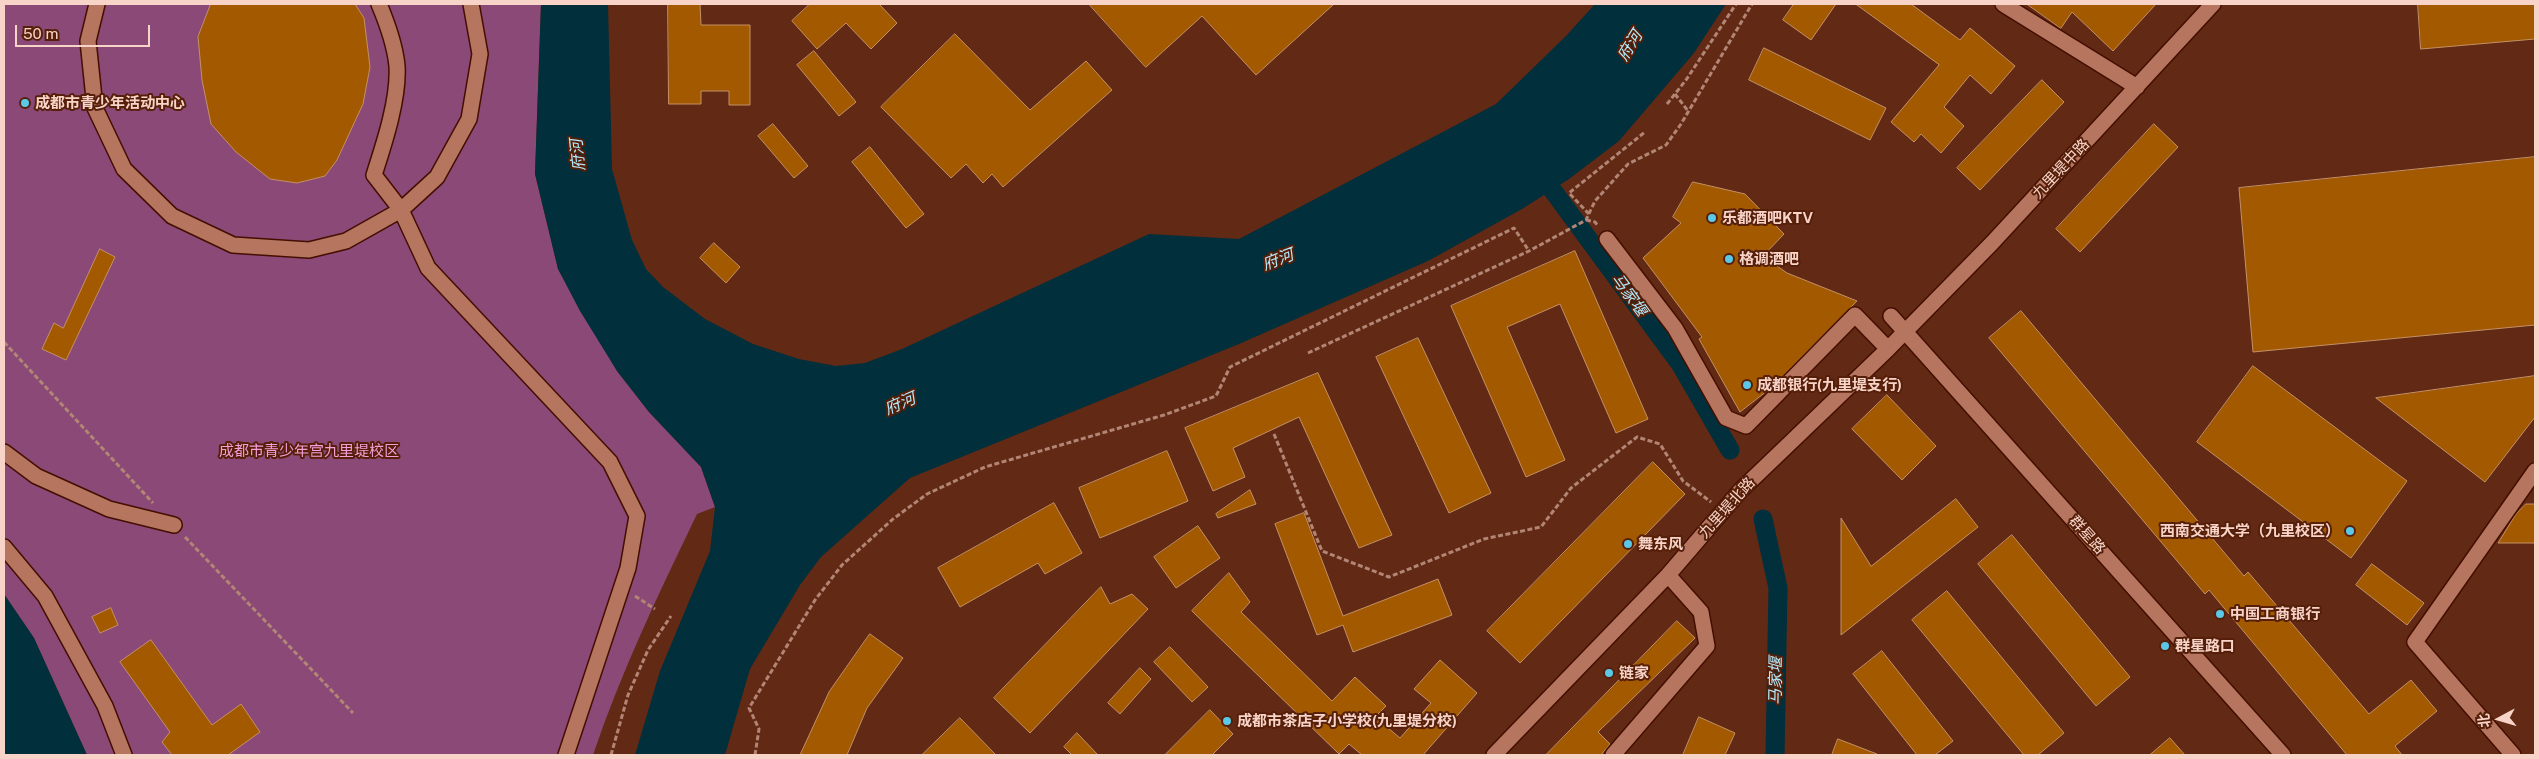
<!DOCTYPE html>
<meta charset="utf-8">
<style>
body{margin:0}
#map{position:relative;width:2539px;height:759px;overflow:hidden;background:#622a15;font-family:"Public Sans","Noto Sans SC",sans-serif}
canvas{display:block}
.frame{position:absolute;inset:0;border:5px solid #f8d4c8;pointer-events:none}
.north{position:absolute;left:2474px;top:694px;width:50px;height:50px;-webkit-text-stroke:4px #561f0a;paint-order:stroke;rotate:264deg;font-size:14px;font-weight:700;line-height:20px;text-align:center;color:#f8d4c8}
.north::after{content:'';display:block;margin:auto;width:18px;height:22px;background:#f8d4c8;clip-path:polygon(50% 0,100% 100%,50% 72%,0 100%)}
.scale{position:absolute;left:15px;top:25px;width:135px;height:22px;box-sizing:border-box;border:2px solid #f8d4c8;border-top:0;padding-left:6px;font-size:15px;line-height:18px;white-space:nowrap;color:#f8d4c8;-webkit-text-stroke:4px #561f0a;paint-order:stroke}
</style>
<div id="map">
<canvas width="2539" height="759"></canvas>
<div class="frame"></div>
<div class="north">北</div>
<div class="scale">50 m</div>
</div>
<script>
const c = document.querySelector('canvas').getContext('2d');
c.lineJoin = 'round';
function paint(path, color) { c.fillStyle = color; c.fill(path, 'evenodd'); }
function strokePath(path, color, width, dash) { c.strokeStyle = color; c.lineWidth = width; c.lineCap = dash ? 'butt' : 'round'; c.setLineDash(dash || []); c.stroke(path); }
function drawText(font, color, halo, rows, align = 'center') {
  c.font = font + ' "Public Sans","Noto Sans SC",sans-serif'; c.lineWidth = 4; c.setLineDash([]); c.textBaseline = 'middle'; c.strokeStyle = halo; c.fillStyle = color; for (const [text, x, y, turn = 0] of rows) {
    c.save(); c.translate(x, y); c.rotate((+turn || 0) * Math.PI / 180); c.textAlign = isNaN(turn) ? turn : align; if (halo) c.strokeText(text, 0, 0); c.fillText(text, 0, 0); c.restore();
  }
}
const green = new Path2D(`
 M4,4H541L535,174L558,269L617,371L649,412L701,467L715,507L697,514C659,593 621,672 593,755H87L34,638L4,594Z`);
const water = new Path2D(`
 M541,4H608L612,169L632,240L646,269L663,287L705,319L753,344L799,359L836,366L865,363L902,349L1149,234L1239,239L1496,104L1566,36L1595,4H1726L1694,53L1619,141L1569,179L1522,209L1428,261L1239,344L910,478L821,557L800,585L750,669L725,755H635L660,671L710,551L715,507L701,467L649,412L617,371L580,311L558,269L535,174Z
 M4,594L34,638L87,755H4Z`);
const canal = new Path2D(`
 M1537,169L1681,365L1730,450
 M1763,519L1778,588L1775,755`);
const building = new Path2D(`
 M211,4H355L364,18L370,67L363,104L337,160L325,176L297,183L270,179L236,152L211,124L202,80L198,37Z
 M668,4H700L701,25H750V105H729V91H701V104H669Z
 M810,4H879L897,23L871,49L846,23L817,49L792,21Z
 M1089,4H1334L1256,75L1202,16L1146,67Z
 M1794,4H1836L1811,40L1783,20Z
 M1856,4H1911L1960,40L1970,28L2015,66L1991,94L1970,75L1944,107L1964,126L1941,153L1921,134L1914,142L1891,122L1939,65Z
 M2027,4H2156L2113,51L2072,12L2061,28Z
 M2418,4H2535V39L2421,49Z
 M955,34L1030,110L1086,61L1112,90L1003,187L992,174L983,183L966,164L951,178L881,107Z
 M1764,48L1886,108L1870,140L1749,80Z
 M814,51L856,102L839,116L797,65Z
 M2042,80L2064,102L1980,190L1957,168Z
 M773,124L808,166L794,178L758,136Z
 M2154,124L2178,147L2080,252L2056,229Z
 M870,147L924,214L906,228L852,162Z
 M2535,157V325L2253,352L2239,188Z
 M1693,182L1745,194L1784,234L1763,256L1787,273L1857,301L1772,387L1740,412L1699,339L1702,337L1643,258L1681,223L1673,217Z
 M714,243L740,267L726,283L700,258Z
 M100,249L115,257L66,360L42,349L54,323L63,328Z
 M1575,251L1648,419L1616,433L1560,304L1507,327L1565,460L1526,477L1451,306Z
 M2021,311L2244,576L2248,572L2369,714L2411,680L2437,711L2395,746L2402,755H2347L2209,590L2205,594L1989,338Z
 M1418,338L1491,493L1449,513L1376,357Z
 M2253,366L2407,481L2351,558L2197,442Z
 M1318,373L1392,535L1359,548L1299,417L1233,448L1245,477L1213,491L1185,428Z
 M2535,376V417L2485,482L2376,398Z
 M1887,395L1936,446L1902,480L1852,429Z
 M1167,451L1188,501L1100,538L1079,488Z
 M1653,462L1685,494L1520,663L1487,631Z
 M1250,490L1256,504L1218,518L1216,514Z
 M1956,499L1978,527L1841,635V518L1871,566Z
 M1054,503L1082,553L1045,574L1038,563L960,607L938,568Z
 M2526,504H2535V543H2498L2516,514Z
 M1304,513L1343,616L1438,579L1452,615L1353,652L1343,625L1317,635L1275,524Z
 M1198,526L1220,558L1176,588L1154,557Z
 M2012,535L2130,677L2096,706L1978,564Z
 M2372,564L2424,603L2407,625L2356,585Z
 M1229,573L1250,602L1241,612L1332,701L1355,677L1386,706L1375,717L1400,738L1431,703L1414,689L1440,660L1477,693L1423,755H1362L1349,744L1339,754L1192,611Z
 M1101,587L1110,604L1132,594L1148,609L1030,733L994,698Z
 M1947,591L2064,733L2038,755H2024L1912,620Z
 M111,608L118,625L100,633L92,617Z
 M1677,621L1695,638L1598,732L1610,744L1601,755H1546Z
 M870,634L903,658L867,708L847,755H800L829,692Z
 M151,640L212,725L241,704L260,732L228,755H172L162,742L170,732L120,662Z
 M1170,647L1208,687L1192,702L1154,662Z
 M1882,651L1953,741L1935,755H1917L1853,674Z
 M1140,668L1151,679L1120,714L1108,703Z
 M1210,710L1233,734L1212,755H1165Z
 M1699,717L1735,733L1725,755H1683Z
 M960,718L996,755H922Z
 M1077,733L1098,755H1072L1064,747Z
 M2170,738L2185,755H2150Z
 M1838,739L1877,754L1876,755H1832Z`);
const path = new Path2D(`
 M1675,94L1688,111
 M1667,104L1686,80L1736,4
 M1589,214L1569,193L1645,132
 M1586,220L1595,222L1598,226
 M4,342L153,503
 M1308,353L1529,251L1586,220L1595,201L1628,164L1666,145L1681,124L1752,4
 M1274,434L1322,551L1389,577L1484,539L1541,527L1571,488L1637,437L1660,444L1683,481L1711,502
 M185,537L353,713
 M635,596L655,609
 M611,755L628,695L648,650L671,616
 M755,755L759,729L749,708L815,600L842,565L893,519L927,494L985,467L1164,415L1216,396L1230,367L1514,228L1529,251`);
const minor = new Path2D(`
 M97,4L88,41L95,108L124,169L172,216L233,245L309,250L346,241L401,210L437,177L469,119L480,54L471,4
 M379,4C387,23 395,45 397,66C399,99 384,144 374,175L401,210L428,268L610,462L637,516L628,568L566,755
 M2003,4L2137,87
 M1607,239L1675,328L1726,418L1746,426L1855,315L1888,349
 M1891,316L2283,755
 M4,452L36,476L109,509L174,525
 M4,547L45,596L105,706L124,755
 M1494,755L1668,575L1741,490L1888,349L1992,243L2213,4
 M1613,755L1707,646L1701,612L1668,575
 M2513,755L2415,642L2535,471`);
const markers = [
 [25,103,5,"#5bc8e7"],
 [1712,218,5,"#5bc8e7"],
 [1729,259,5,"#5bc8e7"],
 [1747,385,5,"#5bc8e7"],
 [2350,531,5,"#5bc8e7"],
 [1628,544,5,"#5bc8e7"],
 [2220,614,5,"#5bc8e7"],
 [2165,646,5,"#5bc8e7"],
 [1609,673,5,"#5bc8e7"],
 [1227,721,5,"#5bc8e7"]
];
const poiNames = [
 ["成都市青少年活动中心",35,103],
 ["乐都酒吧KTV",1722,218],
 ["格调酒吧",1739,259],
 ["成都银行(九里堤支行)",1757,385],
 ["西南交通大学（九里校区）",2340,531,"right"],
 ["舞东风",1638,544],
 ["中国工商银行",2230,614],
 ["群星路口",2175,646],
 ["链家",1619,673],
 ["成都市茶店子小学校(九里堤分校)",1237,721]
];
const streetNames = [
 ["九里堤中路",2061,169,-47],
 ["九里堤北路",1727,508,-48],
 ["群星路",2087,535,48]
];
const parkNames = [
 ["成都市青少年宫九里堤校区",309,451]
];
const waterNames = [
 ["府河",1630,46,-58],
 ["府河",578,155,-96],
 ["府河",1278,260,-21],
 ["马家堰",1629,295,54],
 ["府河",900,404,-23],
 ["马家堰",1776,681,-89]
];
paint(green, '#8a4976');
paint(water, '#012f3b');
strokePath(canal, '#012f3b', 19);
paint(building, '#a25900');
strokePath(building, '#c59065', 1);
strokePath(minor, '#440e00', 18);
strokePath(path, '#b28575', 3, [5, 2.5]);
strokePath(minor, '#b5755f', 15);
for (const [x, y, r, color] of markers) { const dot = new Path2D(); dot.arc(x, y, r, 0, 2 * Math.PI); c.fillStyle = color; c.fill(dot); strokePath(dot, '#561f0a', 2); }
drawText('bold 15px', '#f8d4c8', '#561f0a', poiNames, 'left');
drawText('15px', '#f8d4c8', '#561f0a', streetNames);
drawText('15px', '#f59ed9', '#561f0a', parkNames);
drawText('italic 16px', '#b2eafd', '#561f0a', waterNames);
</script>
